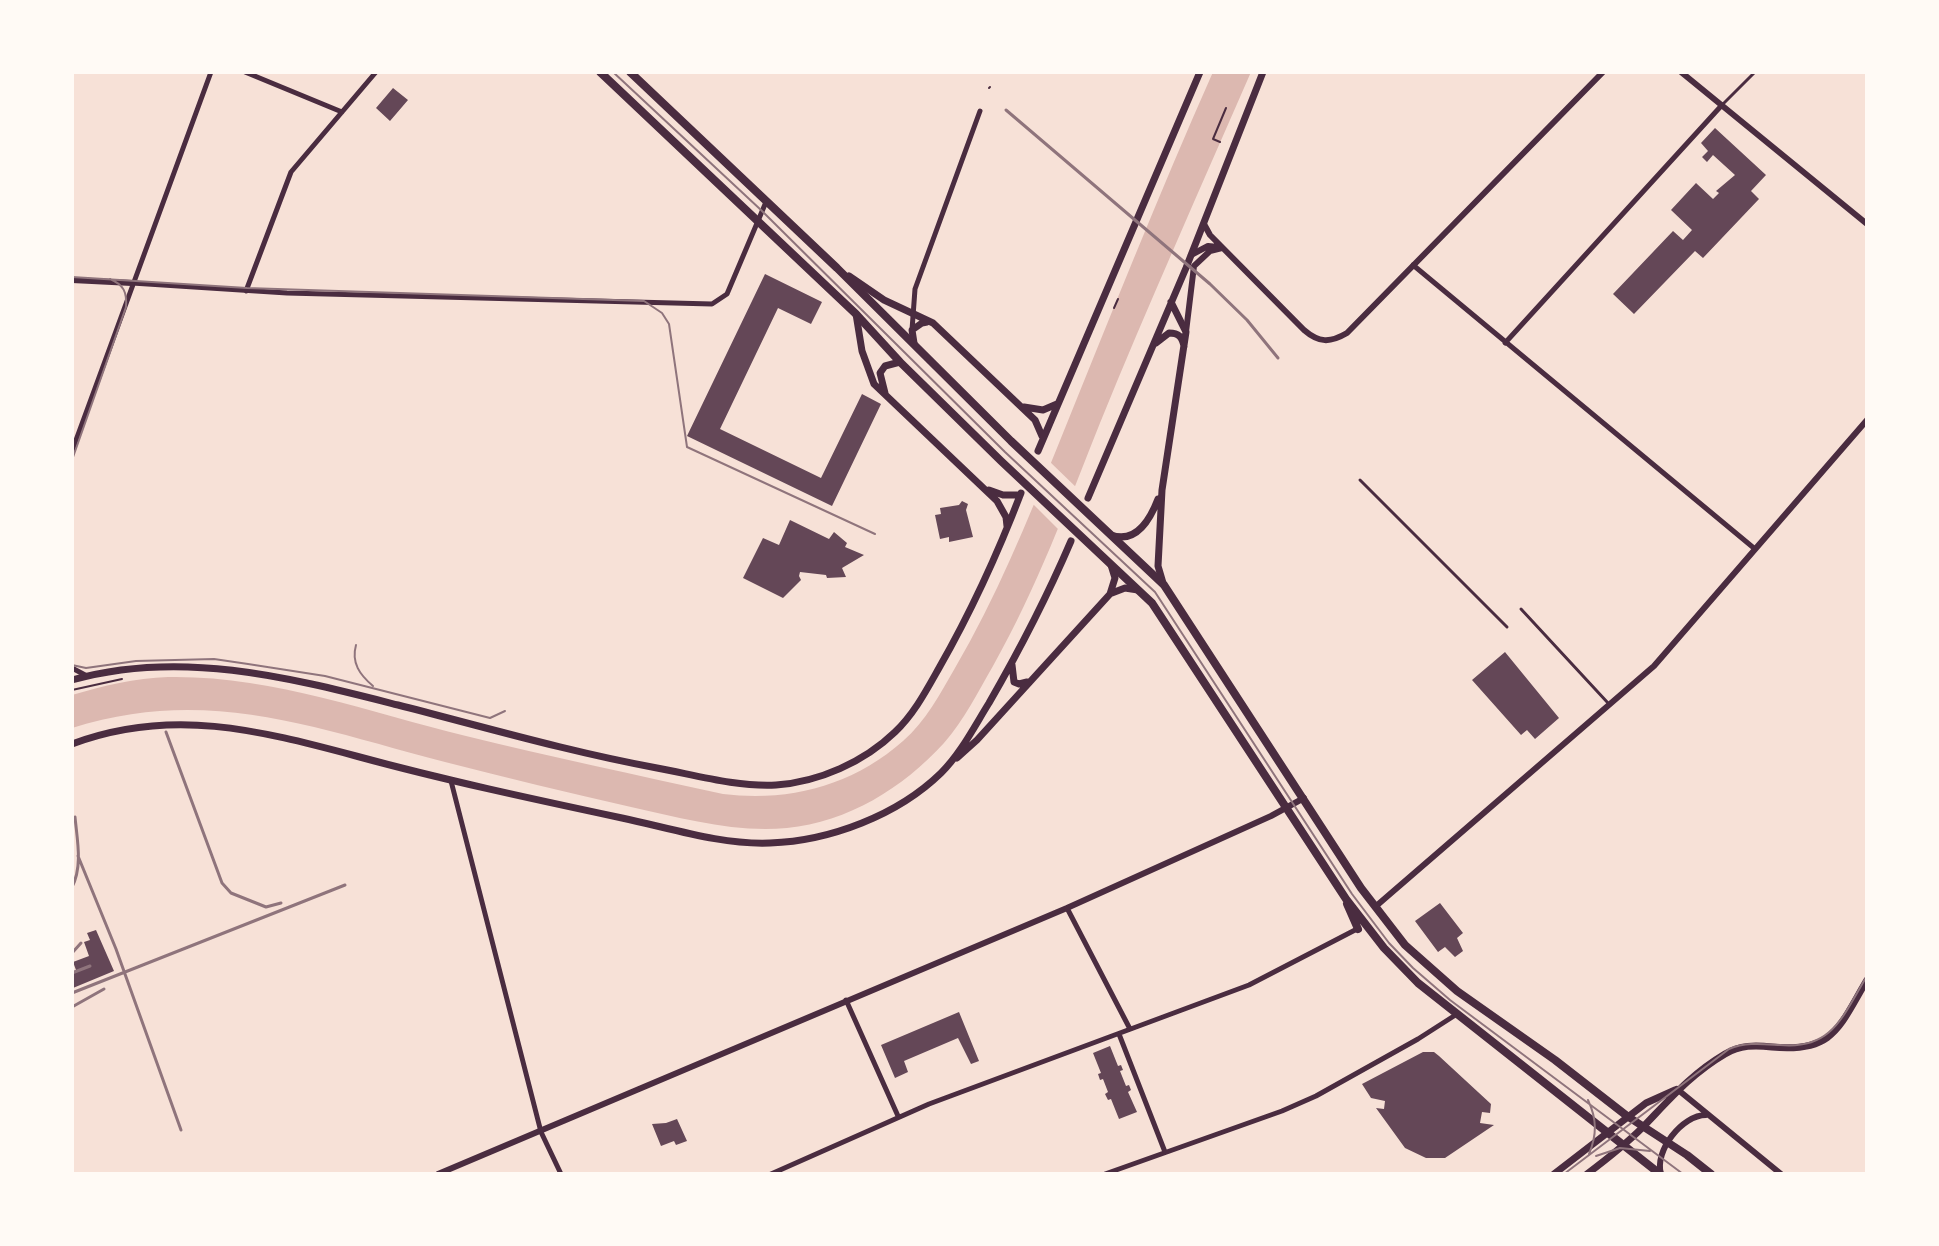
<!DOCTYPE html>
<style>
body{margin:0}
#map{position:relative;width:1939px;height:1246px;overflow:hidden;background:#f7e1d7;font-family:Mulish,sans-serif}
canvas{display:block}
.frame{position:absolute;inset:0;border:74px solid #fffaf5;pointer-events:none}
</style>
<div id="map">
<canvas width="1939" height="1246"></canvas>
<div class="frame"></div>
</div>
<script>
const c = document.querySelector('canvas').getContext('2d');
c.lineJoin = 'round';
function paint(path, color) { c.fillStyle = color; c.fill(path, 'evenodd'); }
function strokePath(path, color, width, dash) { c.strokeStyle = color; c.lineWidth = width; c.lineCap = dash ? 'butt' : 'round'; c.setLineDash(dash || []); c.stroke(path); }
const water = new Path2D(`
 M1213,72H1251C1200,189 1148,305 1100,423C1067,506 1037,588 993,666C978,692 964,720 944,743C903,788 848,822 787,828C734,833 682,818 631,807C569,793 507,778 445,762C314,728 208,685 72,728V695C103,686 135,678 168,677C270,675 368,712 466,736C551,757 637,775 723,794C789,802 852,786 903,741C926,721 940,694 955,668C996,598 1027,522 1057,448C1108,322 1158,196 1213,72Z`);
const pier = new Path2D(`
 M1048,460L1079,490L1062,533L1031,502Z`);
const building = new Path2D(`
 M393,88L408,100L390,121L376,108Z
 M1715,128L1766,175L1751,191L1759,199L1703,258L1695,251L1634,314L1613,294L1673,231L1683,240L1692,230L1671,210L1696,183L1713,199L1719,193L1716,191L1735,175L1713,155L1707,162L1702,157L1708,151L1701,143Z
 M765,274L822,302L811,324L778,308L720,429L821,478L862,394L881,404L832,506L687,436Z
 M962,501L968,504L966,510L973,537L949,542V537L940,539L935,515L941,514L940,508L959,505Z
 M790,520L829,539L834,532L847,543L845,547L864,555L842,568L846,577L827,578L826,575L800,572L799,576L801,580L783,598L743,578L763,538L779,545Z
 M1505,652L1559,718L1535,739L1527,730L1521,735L1472,680Z
 M1440,903L1463,933L1457,938L1463,951L1455,957L1445,947L1438,952L1415,921Z
 M96,930L114,971L73,988L72,972L76,970L73,962L89,956L84,942L90,940L87,933Z
 M959,1012L979,1061L971,1064L958,1038L904,1061L908,1072L895,1078L881,1045Z
 M1110,1046L1118,1066L1121,1065L1123,1070L1120,1071L1126,1086L1129,1085L1131,1090L1128,1092L1137,1112L1119,1119L1111,1099L1108,1100L1105,1094L1108,1092L1103,1079L1100,1080L1098,1074L1101,1073L1093,1053Z
 M1423,1052H1434L1439,1056L1491,1104L1490,1113L1482,1112L1480,1123L1494,1125L1445,1158H1426L1405,1148L1376,1108L1384,1109L1385,1101L1371,1098L1362,1084Z
 M677,1119L687,1141L676,1145L674,1141L661,1146L652,1124L666,1123Z`);
const path = new Path2D(`
 M989,88L990,87
 M1220,142L1213,139L1226,108
 M1114,308L1118,299
 M72,690L122,679`);
const service = new Path2D(`
 M1722,105L1755,72
 M1360,480L1507,627
 M1521,609L1608,703`);
const minor = new Path2D(`
 M245,72L342,112
 M1413,265L1755,549
 M132,283L287,293L712,304L727,294L766,202
 M246,291L291,172L376,72
 M912,330L915,289L980,111
 M1505,343L1722,105
 M72,451L211,72
 M72,668L87,676
 M451,781L541,1132L561,1174
 M1067,908L1130,1029
 M846,1000L898,1116
 M1119,1034L1165,1152
 M771,1174L929,1104L1249,985L1357,929
 M1105,1174L1282,1111L1316,1096L1418,1039L1457,1014`);
const tertiary = new Path2D(`
 M1681,72L1867,224
 M1204,224L1210,235L1304,330C1319,343 1330,343 1347,333L1603,72
 M1191,255L1208,246L1218,247
 M72,280L132,283
 M1186,332L1194,266L1210,251L1222,248
 M1375,907L1654,666L1867,420
 M1677,1089L1781,1174
 M438,1174L1067,908L1271,816L1304,798
 M1661,1174C1654,1151 1682,1115 1706,1115`);
const secondary = new Path2D(`
 M849,276L884,300L933,323L1035,420L1042,436
 M856,314L862,351L874,384L997,501L1006,517L1007,526
 M914,343L912,330L922,323L927,322
 M1156,343L1169,333C1179,333 1182,337 1184,346
 M885,393L880,373L885,366L900,362
 M1024,407L1043,410L1057,404
 M1038,451L1200,72
 M989,490L1003,495H1020
 M1088,498L1186,268L1263,72
 M1111,535C1136,544 1150,520 1158,499
 M1163,583L1158,566L1162,490L1186,332L1171,302
 M1112,593L1125,588L1138,590
 M1012,665L1014,682L1019,684L1027,682
 M72,680C182,649 291,678 398,705C484,727 570,752 657,768C695,775 736,787 776,785C819,782 864,762 895,732C914,714 926,691 939,668C971,612 998,553 1021,493
 M72,744C171,707 258,730 356,756C444,780 533,799 622,818C670,828 721,845 770,843C830,841 898,815 941,773C961,753 974,727 989,703C1019,651 1047,597 1071,541
 M957,758L977,740L1110,594L1115,578L1111,565
 M1554,1174L1646,1103L1675,1090
 M1587,1174C1607,1159 1626,1144 1643,1127C1670,1099 1691,1074 1725,1054C1740,1045 1755,1045 1772,1047C1834,1053 1839,1027 1867,980`);
const primary = new Path2D(`
 M600,72L856,314L900,362L1001,461L1152,603L1346,899L1384,948L1418,983L1660,1174
 M630,72L837,268L1011,441L1164,585L1361,888L1405,945L1457,991L1555,1060L1627,1116L1687,1155L1711,1174
 M1347,904L1358,929`);
const tram = new Path2D(`
 M613,72L761,210L1005,452L1155,592L1352,894L1389,943L1413,968L1450,1000L1683,1174
 M72,277L247,288L644,301L662,313L669,324L687,447L875,534
 M72,460L126,307C127,292 124,285 110,279
 M356,645C351,663 360,675 373,686
 M72,665L86,668L136,661L214,659L248,664L325,676L490,718L505,711
 M1588,1100C1597,1119 1597,1135 1589,1154
 M1596,1156L1620,1148L1650,1151
 M1564,1174L1729,1049C1746,1042 1762,1044 1780,1045C1833,1050 1843,1015 1867,976`);
const rail = new Path2D(`
 M1006,110L1210,284L1247,320L1278,358
 M166,732L222,883L231,893L266,907L281,903
 M78,856L116,949L181,1130
 M72,887C83,866 77,839 75,817
 M72,953L81,943
 M72,973L90,966
 M72,993L345,885
 M72,1007L104,989`);
paint(water, '#dcb8b0');
paint(pier, '#f7e1d7');
paint(building, '#644757');
strokePath(path, '#4a2c40', 2);
strokePath(service, '#4a2c40', 3);
strokePath(minor, '#4a2c40', 5);
strokePath(tertiary, '#4a2c40', 6);
strokePath(secondary, '#4a2c40', 7);
strokePath(primary, '#4a2c40', 8);
strokePath(tram, '#8f747c', 2);
strokePath(rail, '#8f747c', 3);
</script>
